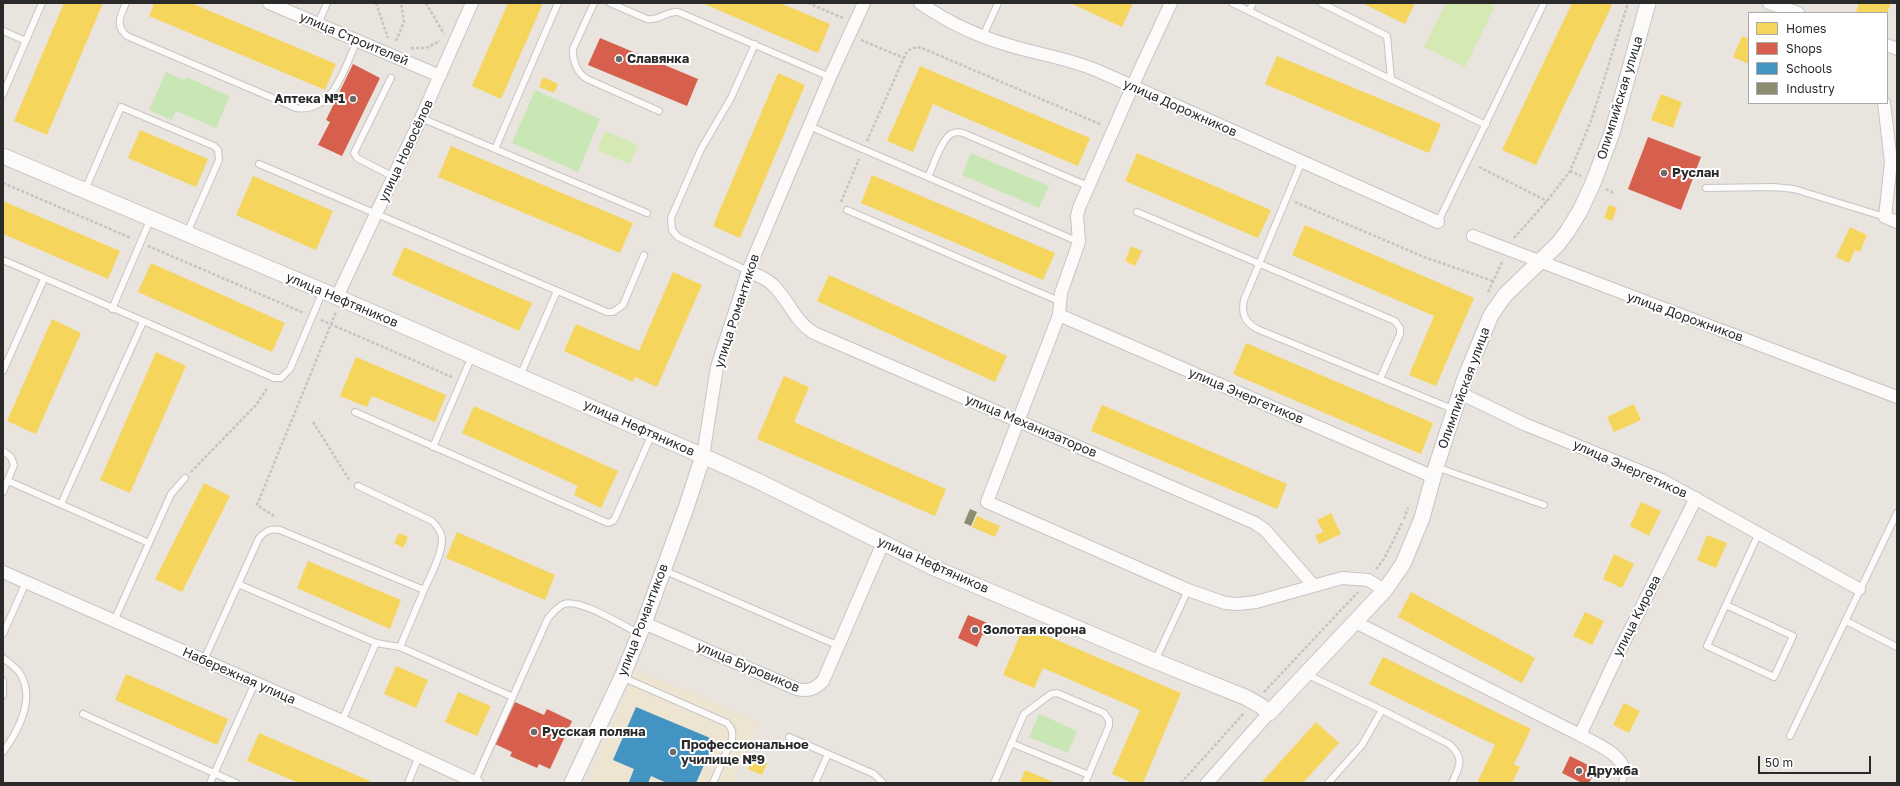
<!DOCTYPE html>
<meta charset="utf-8">
<style>
body{margin:0}
#map{position:relative;width:1900px;height:786px;overflow:hidden;background:#e9e4de;font-family:"Golos Text",sans-serif}
canvas{display:block}
.frame{position:absolute;inset:0;border:4px solid #2a2a2a;pointer-events:none}
.legend{position:absolute;left:1748px;top:12px;width:140px;height:92px;box-sizing:border-box;background:#fff;border:1px solid #aaa;margin:0;padding:5px 7px;list-style:none;font-size:12px;color:#2a2a2a}
.legend li{display:flex;align-items:center;gap:8px;height:20px}
.legend b{width:20px;border:1px solid #aaa}
.scale{position:absolute;left:1758px;top:756px;width:113px;height:18px;box-sizing:border-box;border:2px solid #2a2a2a;border-top:0;padding-left:5px;font-size:12px;line-height:14px;white-space:nowrap;color:#2a2a2a;-webkit-text-stroke:3px #fff;paint-order:stroke}
</style>
<div id="map">
<canvas width="1900" height="786"></canvas>
<div class="frame"></div>
<ul class="legend">
<li><b style="height:11px;background:#f6d55c"></b>Homes</li>
<li><b style="height:11px;background:#d6604d"></b>Shops</li>
<li><b style="height:11px;background:#4393c3"></b>Schools</li>
<li><b style="height:11px;background:#8c8c6e"></b>Industry</li>
</ul>
<div class="scale">50 m</div>
</div>
<script>
const c = document.querySelector('canvas').getContext('2d');
c.lineJoin = 'round';
function paint(path, color) { c.fillStyle = color; c.fill(path, 'evenodd'); }
function strokePath(path, color, width, dash) { c.strokeStyle = color; c.lineWidth = width; c.lineCap = dash ? 'butt' : 'round'; c.setLineDash(dash || []); c.stroke(path); }
function drawText(font, color, halo, rows, align = 'center') {
  c.font = font + ' "Golos Text",sans-serif'; c.lineWidth = 4; c.setLineDash([]); c.textBaseline = 'middle'; c.strokeStyle = halo; c.fillStyle = color; for (const [text, x, y, turn = 0] of rows) {
    c.save(); c.translate(x, y); c.rotate((+turn || 0) * Math.PI / 180); c.textAlign = isNaN(turn) ? turn : align; if (halo) c.strokeText(text, 0, 0); c.fillText(text, 0, 0); c.restore();
  }
}
const education = new Path2D(`
 M636,669L759,722L732,783H587Z`);
const green = new Path2D(`
 M166,72L184,80L186,77L230,96L216,128L176,111L172,120L149,110Z
 M535,90L600,119L578,172L512,143Z
 M971,153L1049,186L1039,208L962,175Z
 M1039,714L1077,731L1068,753L1029,737Z`);
const pitch = new Path2D(`
 M1446,3H1489L1495,6L1465,67L1424,47Z
 M605,131L638,145L630,164L597,150Z`);
const homes = new Path2D(`
 M64,3H103L47,135L14,121Z
 M154,3H191L336,64L325,90L149,16Z
 M508,3H543L501,99L472,86Z
 M702,3H780L830,24L818,53Z
 M1070,3H1133L1122,27Z
 M1362,3H1415L1405,24Z
 M1572,3H1613L1536,165L1502,150Z
 M1859,3H1891L1887,13H1860L1856,11Z
 M1742,36L1749,39V64L1733,57Z
 M1277,56L1441,124L1429,153L1265,84Z
 M920,66L1090,138L1078,166L933,104L913,152L887,141Z
 M778,73L805,85L740,238L713,226Z
 M543,77L558,84L554,93L539,87Z
 M1661,94L1682,102L1673,128L1651,120Z
 M140,130L208,159L196,187L128,158Z
 M451,146L633,223L620,253L438,177Z
 M1137,153L1271,210L1258,238L1125,181Z
 M872,175L1055,253L1043,280L861,203Z
 M253,176L333,211L316,250L236,215Z
 M3,201L120,251L108,279L3,234Z
 M1609,205L1617,208L1612,221L1604,218Z
 M1305,225L1474,298L1436,386L1409,375L1434,316L1292,255Z
 M1850,227L1867,235L1860,252L1855,250L1849,263L1836,257Z
 M1131,246L1142,251L1135,266L1125,261Z
 M404,247L532,303L519,331L392,275Z
 M151,263L285,323L272,352L138,292Z
 M673,272L702,285L657,387L635,377L633,382L564,351L576,324L639,351Z
 M829,275L1007,356L995,382L817,301Z
 M52,319L81,333L36,434L7,421Z
 M1246,343L1433,423L1421,454L1233,374Z
 M156,352L186,366L130,493L100,480Z
 M356,357L446,395L435,422L372,396L367,407L340,396Z
 M784,376L809,387L794,422L946,489L935,516L757,439Z
 M1634,404L1641,420L1614,432L1607,417Z
 M1102,405L1287,484L1277,509L1091,431Z
 M474,406L618,471L601,508L574,495L578,486L462,433Z
 M204,483L230,496L182,592L155,579Z
 M1641,502L1661,511L1649,536L1630,526Z
 M1331,513L1341,534L1319,544L1315,535L1323,532L1317,520Z
 M977,516L1000,526L995,537L972,527Z
 M457,532L555,575L545,600L446,558Z
 M399,533L408,537L403,548L394,543Z
 M1707,535L1727,543L1716,568L1697,560Z
 M1614,554L1634,564L1622,588L1603,579Z
 M308,561L401,600L390,629L297,588Z
 M1411,592L1535,658L1522,683L1398,617Z
 M1585,612L1604,621L1592,645L1573,636Z
 M1024,626L1181,693L1143,783H1132L1112,774L1140,710L1043,668L1034,688L1003,675Z
 M1383,657L1531,729L1514,764L1520,767L1512,783H1477L1495,745L1369,684Z
 M396,666L428,680L416,708L384,694Z
 M126,674L228,719L217,745L115,700Z
 M458,692L491,706L477,736L445,722Z
 M1624,703L1640,711L1629,733L1613,725Z
 M1316,722L1339,743L1303,783H1261Z
 M259,733L370,781L369,783H299L247,761Z
 M753,757L767,763L762,775L748,769Z
 M1025,770L1056,783H1020Z`);
const shops = new Path2D(`
 M600,38L698,79L687,106L588,65Z
 M353,64L380,78L342,156L318,145L330,122L326,120Z
 M1648,137L1701,157L1681,210L1628,189Z
 M968,615L990,624L985,636L982,635L977,647L958,638Z
 M515,702L544,715L547,709L572,721L550,769L539,764L537,768L510,756L512,752L495,744Z
 M1570,756L1596,769L1589,783H1582L1562,773Z`);
const schools = new Path2D(`
 M636,707L715,740L696,783H667L651,776L648,783L629,782L634,769L613,760Z`);
const industry = new Path2D(`
 M970,509L977,512L971,526L964,523Z`);
const path = new Path2D(`
 M376,3L388,38
 M426,3L444,34
 M808,3L843,18
 M861,40L904,58
 M396,41L404,22L401,3
 M411,48H426L440,41
 M867,141L907,51L916,47L922,48L1102,125
 M1479,167L1547,201
 M1570,171L1581,176
 M3,183L131,238
 M1606,189L1615,194
 M841,202L859,159
 M1295,202L1424,257L1493,281
 M1514,238L1547,201L1570,171L1591,121L1628,3
 M148,246L304,313
 M1488,292L1503,260
 M321,320L452,377
 M313,422L350,481
 M191,472L256,405L268,387
 M274,516L257,505L336,312
 M1404,519L1408,508
 M1376,569L1384,559L1402,523
 M1264,692L1358,592
 M1181,783L1244,713`);
const service = new Path2D(`
 M126,3C120,16 115,26 127,36L296,108C334,113 344,68 357,41
 M594,3L573,49C572,60 577,73 587,79L659,111
 M610,3L647,19C659,21 666,11 678,12L830,77
 M1232,3L1486,125
 M1321,3L1387,36L1391,79
 M1249,11L1253,3
 M318,24L327,3
 M3,31L26,41
 M983,36L998,3
 M391,78L354,153L357,158L394,177
 M3,94L42,3
 M421,118L495,149L558,3
 M809,126L1079,242
 M495,149L647,213
 M1302,161L1244,300C1241,314 1245,322 1257,329L1455,410
 M259,164L607,312H613L623,305L644,255
 M928,177C933,167 941,140 951,134C955,132 959,132 963,133L1088,186
 M1706,188L1774,187L1794,189L1885,217
 M85,190L121,107L214,146L218,150L219,160L187,233
 M847,210L1059,301
 M1137,212L1395,321L1400,328V334L1380,379
 M1438,222L1544,3
 M3,260L274,378H281L290,369L323,291
 M748,271L678,237L672,230L671,218L701,149L731,98L755,44
 M112,309L151,218
 M3,371L44,279
 M520,376L557,291
 M355,412L608,523L613,521L615,518L652,434
 M433,447L472,356
 M3,451L11,457L14,465L3,492
 M1436,467L1544,505
 M8,481L149,543
 M358,486L432,521C437,526 442,532 442,540C442,554 430,577 424,590
 M61,504L143,322
 M663,570L839,646
 M238,584L376,643
 M1726,605L1793,636L1774,677L1707,646L1758,535
 M114,621L171,494L185,478
 M1846,621L1897,647
 M3,634L26,582
 M3,658C8,662 15,667 19,672C37,698 18,731 3,752
 M204,660L259,538C266,531 270,528 280,530L424,590L400,647
 M1155,661L1188,590
 M1306,674L1382,710L1362,745L1328,783
 M622,677L727,723C732,728 733,732 732,739L713,783
 M3,681V695
 M1382,710L1449,744C1465,758 1460,766 1452,783
 M83,714L236,783
 M342,721L376,643L400,647L513,697
 M1790,736L1897,513
 M789,737L874,774L883,783
 M1011,743L1089,775
 M475,781L548,618C553,613 557,607 564,604C580,598 623,626 640,634
 M210,783L255,683
 M408,783L419,756
 M815,783L828,754
 M994,783L1024,714L1051,694L1057,693L1104,713L1109,720V726L1085,783
 M1622,783L1625,771`);
const minor = new Path2D(`
 M269,3L440,76
 M920,3C946,21 977,36 1008,45C1037,54 1067,58 1096,70L1438,222
 M1171,3L1137,76L1079,208L1077,216L1079,242L1061,293L1059,315L987,502L1188,590L1225,603L1238,604L1256,602L1342,578L1368,580L1385,590
 M1769,3L1798,13
 M1887,45L1897,49
 M1884,103L1891,162L1885,217L1897,222
 M1473,236L1897,397
 M748,271C757,275 766,278 773,285C789,300 794,321 814,333L1255,523L1265,530L1313,585
 M337,297L421,118L472,3
 M1059,315L1434,477
 M1460,393L1524,424L1662,480L1859,589
 M703,456L717,367L748,271L830,77L864,3
 M3,572L342,721L477,783
 M1355,622L1580,735C1596,744 1619,752 1625,771
 M644,623L797,689C808,692 815,689 823,681L883,543
 M1580,735L1619,652L1696,498
 M1207,783L1269,713`);
const tertiary = new Path2D(`
 M3,156L337,297L703,456L758,481L932,567L1155,661L1245,697L1261,706L1269,713L1385,590L1403,564L1422,518L1436,467L1465,378L1491,315L1505,295L1557,245L1567,232L1580,211L1593,183L1612,133L1648,3
 M572,783L622,677L644,623L686,508L703,456`);
const markers = [
 [619,59,4,"#6d6b69"],
 [353,99,4,"#6d6b69"],
 [1664,173,4,"#6d6b69"],
 [975,630,4,"#6d6b69"],
 [534,732,4,"#6d6b69"],
 [673,752,4,"#6d6b69"],
 [1579,771,4,"#6d6b69"]
];
const streetNames = [
 ["улица Строителей",354,39,23],
 ["Олимпийская улица",1620,98,-73],
 ["улица Дорожников",1180,108,24],
 ["улица Новосёлов",406,151,-65],
 ["улица Нефтяников",342,300,23],
 ["улица Романтиков",737,311,-72],
 ["улица Дорожников",1685,317,20],
 ["Олимпийская улица",1464,388,-70],
 ["улица Энергетиков",1246,396,23],
 ["улица Механизаторов",1031,426,23],
 ["улица Нефтяников",639,428,24],
 ["улица Энергетиков",1630,469,24],
 ["улица Нефтяников",933,565,24],
 ["улица Кирова",1637,616,-63],
 ["улица Романтиков",643,620,-69],
 ["улица Буровиков",748,667,23],
 ["Набережная улица",239,676,24]
];
const poiNames = [
 ["Славянка",627,59],
 ["Аптека №1",345,99,"right"],
 ["Руслан",1672,173],
 ["Золотая корона",983,630],
 ["Русская поляна",542,732],
 ["Профессиональное",681,745],
 ["училище №9",681,760],
 ["Дружба",1587,771]
];
paint(education, '#ede4d2');
paint(green, '#c9e6b5');
paint(pitch, '#d5eab2');
paint(homes, '#f6d55c');
paint(shops, '#d6604d');
paint(schools, '#4393c3');
paint(industry, '#8c8c6e');
strokePath(service, '#c6c4c5', 8);
strokePath(minor, '#c6c4c5', 14);
strokePath(tertiary, '#c6c4c5', 17);
strokePath(path, '#c5c4c3', 2.5, [3, 2]);
strokePath(service, '#fcfbfa', 6);
strokePath(minor, '#fcfbfa', 12);
strokePath(tertiary, '#fcfbfa', 15);
for (const [x, y, r, color] of markers) { const dot = new Path2D(); dot.arc(x, y, r, 0, 2 * Math.PI); c.fillStyle = color; c.fill(dot); strokePath(dot, '#fff', 1.5); }
drawText('13px', '#2a2a2a', '#fff', streetNames);
drawText('bold 13px', '#2a2a2a', '#fff', poiNames, 'left');
</script>
